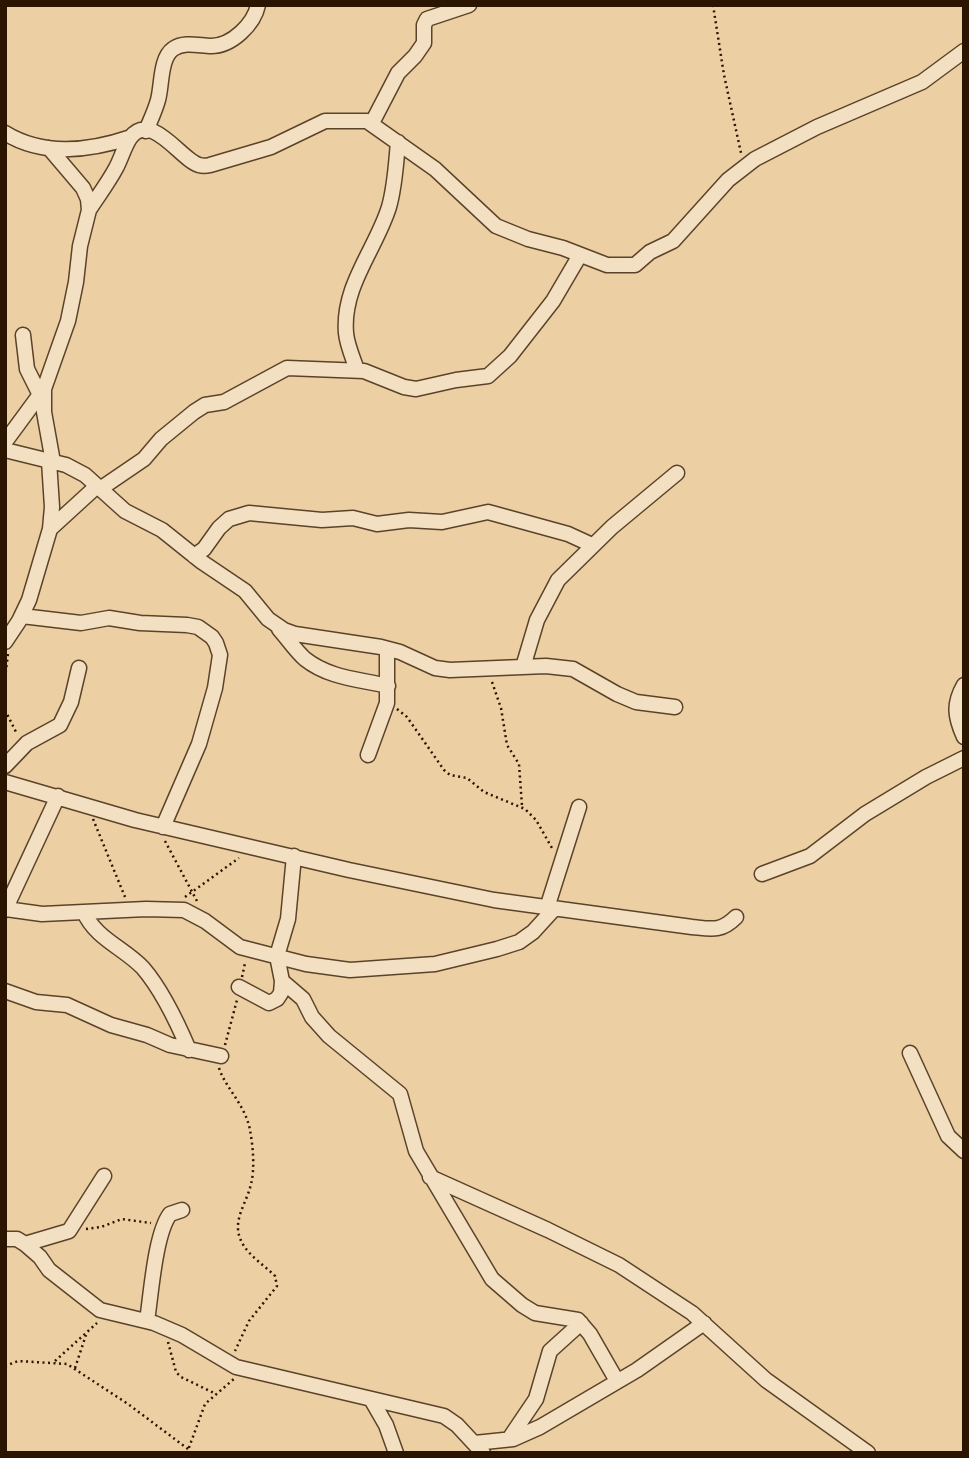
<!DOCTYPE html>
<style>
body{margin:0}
#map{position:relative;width:969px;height:1458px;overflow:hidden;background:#ecd0a3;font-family:"IM FELL Double Pica",serif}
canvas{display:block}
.frame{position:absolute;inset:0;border:7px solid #2b1400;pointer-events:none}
</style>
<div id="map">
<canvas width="969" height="1458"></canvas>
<div class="frame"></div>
</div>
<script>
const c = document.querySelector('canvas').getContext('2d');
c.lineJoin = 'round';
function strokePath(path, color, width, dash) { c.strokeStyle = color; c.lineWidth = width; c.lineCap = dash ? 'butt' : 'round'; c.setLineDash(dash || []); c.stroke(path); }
const path = new Path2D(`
 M713,5L724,75L741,153
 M5,678L8,654
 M492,682L501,708L507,745L519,764L522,806
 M397,709L407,717L444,770L450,775L467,778L484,792L525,809L536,820L552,848
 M5,710L17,734
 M93,819L125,897
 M165,841L198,903
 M185,897L239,858
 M242,977L245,963
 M225,1045L237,1000
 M219,1068C226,1089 245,1104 250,1130C253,1146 255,1169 251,1184C246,1206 229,1223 244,1246C251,1257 265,1266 275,1276L277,1286L249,1321L235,1351
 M86,1229L101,1227L122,1219L151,1223
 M168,1342L176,1372L181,1377L216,1394
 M55,1361L97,1323
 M5,1366L18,1361L67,1364L128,1404L188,1449
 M75,1368L86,1335
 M187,1453L205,1404L235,1378`);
const street = new Path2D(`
 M372,123L398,73L415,56L424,43V25L427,19L469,5
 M146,131C150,121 155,111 158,100C162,86 160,58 173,49C184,41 200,46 211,46C232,46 254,24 258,5
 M5,133C44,157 90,151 131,137
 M49,148L83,188L88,199L89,210L80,246L76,282L68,321L44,389V412L53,462
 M89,210C98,196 108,183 116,168C121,159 124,147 130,138C151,110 181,160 199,165C202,166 206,166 210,165L271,147L325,121H367L435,169L496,226L528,239L563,248L607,265H635L650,252L673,241L728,180L755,159L817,127L922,82L964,51
 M23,335L27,369L40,395
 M357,370C353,358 347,345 346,333C342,286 376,249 389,207C395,186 396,164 398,142
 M5,442L44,389
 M5,450L66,465L85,475L125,511L162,530L202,562L245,591L268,619L284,630L295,634L381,647L400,652L435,668L450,670L546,666L573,669L617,694L636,702L675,707
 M100,489L144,459L161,439L194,412L205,405L224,402L287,368L364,371L404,387L416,389L456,380L488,376L510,356L553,301L580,255
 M50,529L97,486
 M194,556L204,549L219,528L229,519L249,513L322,520L353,518L377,524L409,520L442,522L488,512L568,534L592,545
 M22,616L81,623L109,618L140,623L187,625L198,627L212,637L216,643L220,655L215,688L199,744L163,827
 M279,629C288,639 295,650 305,659C329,678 358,679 388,686
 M5,642L19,621L29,600L50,529L52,507L49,461
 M523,667L537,620L558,580L612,527L677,473
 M964,685C953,704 955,717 964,737
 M368,755L387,703V649
 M5,766L27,743L60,725L71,702L79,668
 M5,782L135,820L349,870L494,900L692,927C712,929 721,932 736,917
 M762,874L810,856L865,814L926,777L964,758
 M547,908L579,807
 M6,909L42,914L146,909L184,910L205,921L240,947L306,964L350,970L435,964L497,949L519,942L533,932L554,909
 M5,910L58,796
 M84,912C95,938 124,948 143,968C161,989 178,1024 189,1050
 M282,981L303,999L312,1017L329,1036L400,1094L416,1151L492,1279L522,1305L535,1313L578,1320L590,1334L617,1381
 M239,987L269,1003L277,999L281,993L282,981L277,956L288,919L294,856
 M5,991L36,1002L67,1005L111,1025L147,1035L170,1045L221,1056
 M910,1053L948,1136L964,1151
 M430,1177L548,1230L619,1265L692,1313L766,1380L868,1453
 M5,1239H17L25,1244L40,1257L49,1270L100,1310L154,1323L182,1335L236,1367L444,1416L457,1425L483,1453
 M25,1244L69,1231L104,1176
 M147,1321C151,1295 155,1234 170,1214L182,1210
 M371,1399L386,1425L396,1453
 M509,1439L536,1399L550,1351L581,1323
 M475,1443L513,1439L540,1427L637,1370L704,1323`);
strokePath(street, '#5b4329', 17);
strokePath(path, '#2b1400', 2.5, [2, 3.5]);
strokePath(street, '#f3e0c3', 14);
</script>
